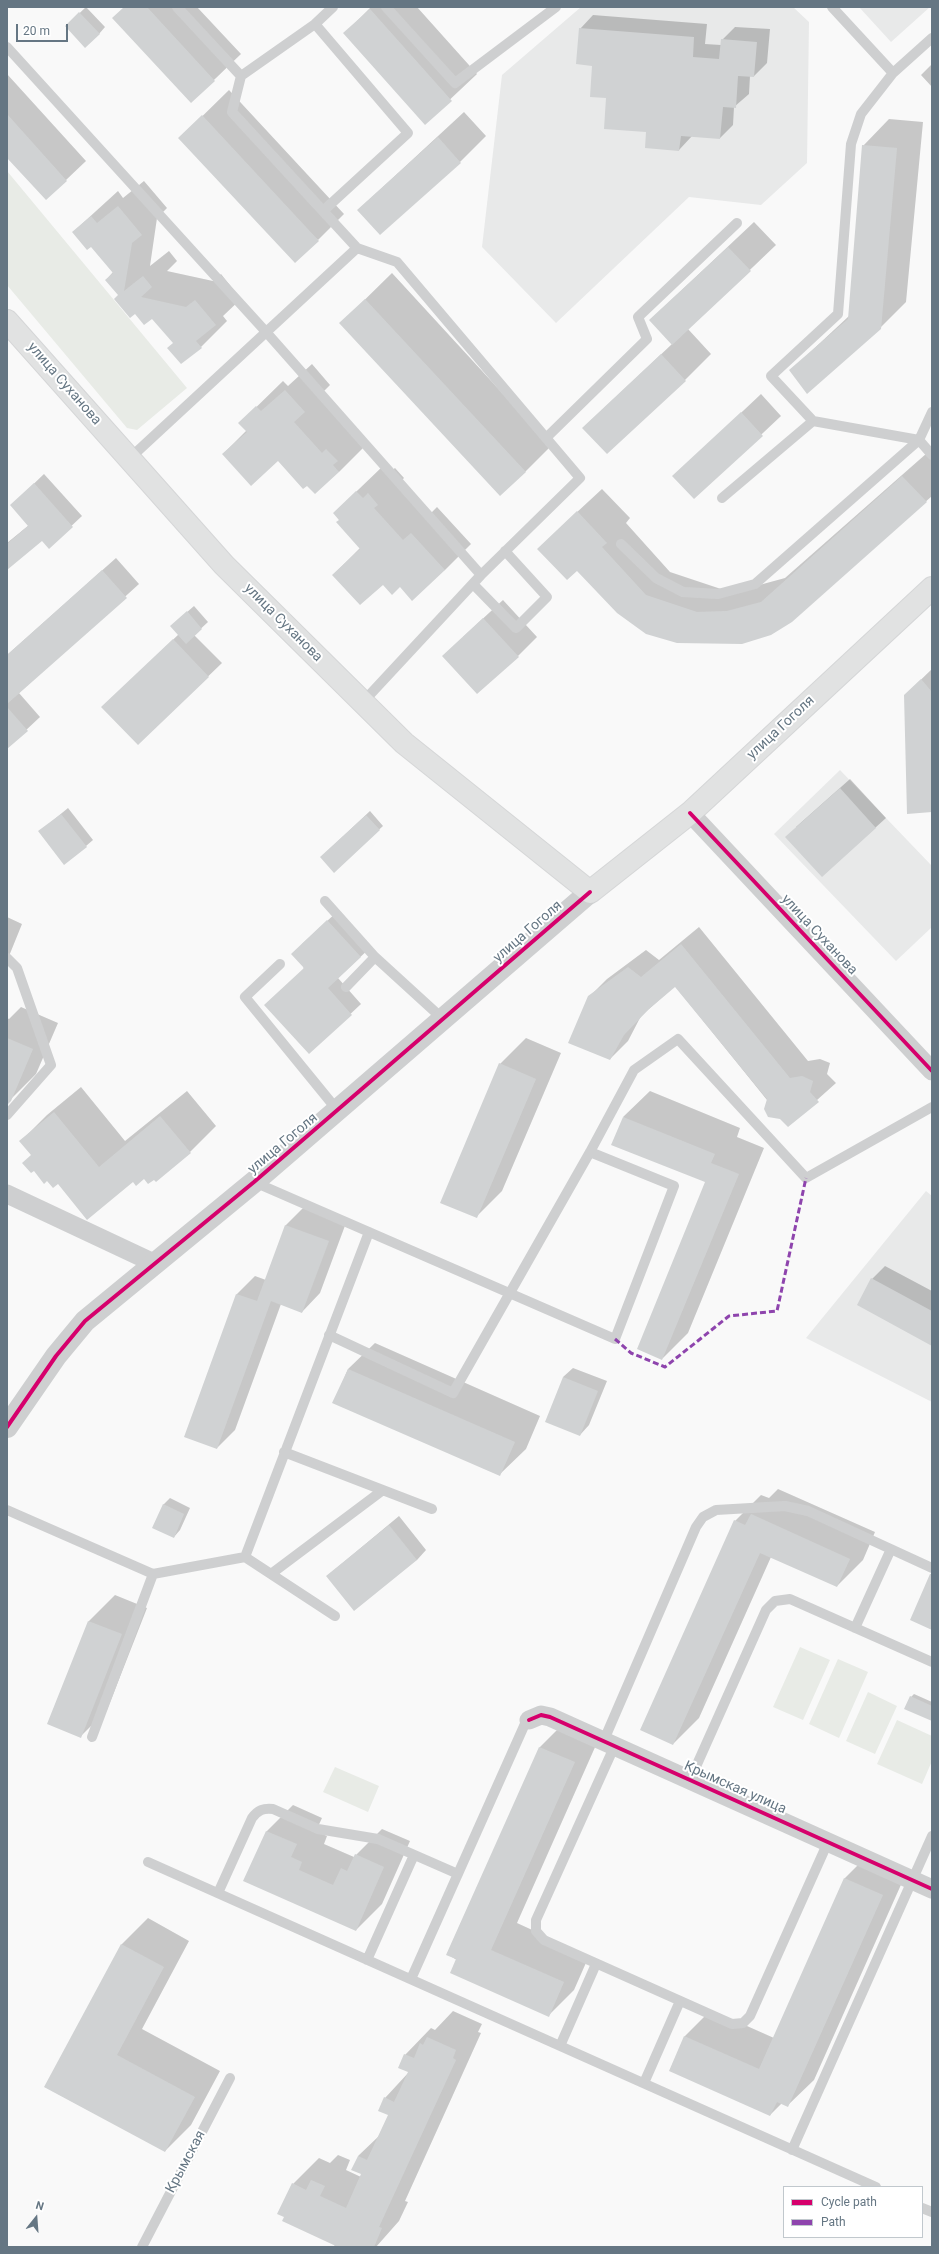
<!DOCTYPE html>
<meta charset="utf-8">
<style>
body{margin:0}
#map{position:relative;width:939px;height:2254px;overflow:hidden;background:#f9f9f9;font-family:Roboto,sans-serif}
canvas{display:block}
.frame{position:absolute;inset:0;border:8px solid #657683;pointer-events:none}
.legend{position:absolute;left:783px;top:2186px;width:140px;height:52px;box-sizing:border-box;background:#fff;border:1px solid #c1c8cd;margin:0;padding:5px 7px;list-style:none;font-size:12px;color:#657683}
.legend li{display:flex;align-items:center;gap:8px;height:20px}
.legend b{width:20px;border:1px solid #c1c8cd}
.north{position:absolute;left:16px;top:2198px;width:40px;height:40px;-webkit-text-stroke:3px #fff;paint-order:stroke;rotate:17deg;font-size:11px;font-weight:700;line-height:16px;text-align:center;color:#657683}
.north::after{content:'';display:block;margin:auto;width:14px;height:18px;background:#657683;clip-path:polygon(50% 0,100% 100%,50% 72%,0 100%)}
.scale{position:absolute;left:16px;top:24px;width:52px;height:18px;box-sizing:border-box;border:2px solid #657683;border-top:0;padding-left:5px;font-size:12px;line-height:14px;white-space:nowrap;color:#657683;-webkit-text-stroke:3px #fff;paint-order:stroke}
</style>
<div id="map">
<canvas width="939" height="2254"></canvas>
<div class="frame"></div>
<ul class="legend">
<li><b style="height:5px;background:#d6006c"></b>Cycle path</li>
<li><b style="height:5px;background:#8e44ad"></b>Path</li>
</ul>
<div class="north">N</div>
<div class="scale">20 m</div>
</div>
<script>
const c = document.querySelector('canvas').getContext('2d');
c.lineJoin = 'round';
function paint(path, color) { c.fillStyle = color; c.fill(path, 'evenodd'); }
function strokePath(path, color, width, dash) { c.strokeStyle = color; c.lineWidth = width; c.lineCap = dash ? 'butt' : 'round'; c.setLineDash(dash || []); c.stroke(path); }
function drawText(font, color, halo, rows, align = 'center') {
  c.font = font + ' Roboto,sans-serif'; c.lineWidth = 4; c.setLineDash([]); c.textBaseline = 'middle'; c.strokeStyle = halo; c.fillStyle = color; for (const [text, x, y, turn = 0] of rows) {
    c.save(); c.translate(x, y); c.rotate((+turn || 0) * Math.PI / 180); c.textAlign = isNaN(turn) ? turn : align; if (halo) c.strokeText(text, 0, 0); c.fillText(text, 0, 0); c.restore();
  }
}
const built = new Path2D(`
 M581,7H793L809,22L807,163L761,205L689,197L556,323L482,247L502,75Z
 M859,7H930L891,42Z
 M840,770L932,866V927L896,961L774,834Z
 M926,1191L932,1196V1402L806,1338Z`);
const green = new Path2D(`
 M7,171L187,388L137,430L127,428L7,285Z
 M800,1647L830,1660L803,1720L773,1707Z
 M838,1659L868,1672L839,1738L809,1724Z
 M868,1692L897,1706L875,1754L846,1741Z
 M897,1720L932,1736V1761L922,1784L877,1764Z
 M335,1767L379,1786L368,1812L323,1792Z`);
const shadow = new Path2D(`
 M86,7L105,27L99,34L66,26Z
 M125,7H197L241,54L191,102Z
 M371,7H417L477,74L425,123L345,33Z
 M593,15L707,24L705,44L721,45L722,40L735,27L770,29L767,63L754,76H750L749,94L734,107L733,125L720,138L692,136L679,150L647,131L607,98L580,29Z
 M932,64V87L921,75Z
 M7,74L86,161L46,199L7,156Z
 M229,90L344,214L318,240L180,138Z
 M464,112L486,136L460,162L358,210Z
 M889,119L923,122L906,302L880,328L791,370L849,316L863,146Z
 M144,181L167,208L157,218L150,266L169,251L177,261L167,271L213,281L221,274L241,299L223,316L227,321L201,347L174,343L152,318L119,295L106,280L113,272L91,246L73,232L118,191L123,198Z
 M754,222L776,245L688,329L711,354L685,380L583,428L672,344L650,320Z
 M392,273L551,446L525,472L341,323Z
 M312,364L330,385L319,396L365,446L339,472L278,460L223,454L247,430L240,423L283,381L288,386Z
 M761,394L781,416L694,498L674,476Z
 M927,453L932,459V496L792,621L742,643L677,642L562,526L602,489L630,518L626,523L670,572L721,589L752,587L785,578Z
 M383,466L389,473L395,468L404,478L400,482L430,514L437,507L471,544L445,570L400,586L333,575L360,548L334,513Z
 M44,474L82,516L49,547L42,539L7,568V543L29,525L21,496Z
 M116,558L139,584L19,693L40,717L7,748V655Z
 M503,600L537,637L518,656L463,637Z
 M194,606L208,622L194,635L222,663L138,744L116,694L179,634L178,620Z
 M932,669V811L905,695Z
 M850,779L886,818L822,876L796,827Z
 M68,808L93,840L86,846L40,831Z
 M370,811L383,826L334,871L321,857Z
 M338,911L371,947L338,978L361,1004L309,1053L302,944Z
 M7,917L22,924L7,961Z
 M699,927L808,1061L820,1059L830,1063L827,1074L836,1083L788,1126L675,986L641,1016L628,1041L610,1059L589,997L607,979L646,950L659,960Z
 M21,1007L58,1023L36,1074L10,1100L7,1099V1018L9,1019Z
 M526,1038L561,1053L502,1191L476,1217L500,1064Z
 M81,1087L125,1141L187,1091L216,1126L190,1152L144,1178L134,1181L59,1183L21,1141L47,1115Z
 M650,1091L740,1128L737,1137L764,1148L688,1333L662,1359L706,1182L623,1117Z
 M304,1207L346,1223L320,1293L302,1312L281,1304L235,1430L217,1448L237,1294L255,1276L266,1280L286,1225Z
 M885,1266L932,1291V1345L872,1279Z
 M375,1343L540,1416L526,1449L499,1475L334,1402L348,1369Z
 M573,1368L607,1381L589,1425L580,1435L563,1377Z
 M778,1489L875,1532L863,1560L837,1586L771,1557L699,1718L673,1744L735,1521L761,1495L769,1498Z
 M170,1498L190,1508L180,1530L174,1537L163,1505Z
 M399,1516L426,1550L417,1560L327,1576Z
 M115,1595L147,1608L107,1710L81,1736L49,1724L89,1621Z
 M914,1694L932,1702V1720L911,1697Z
 M566,1721L600,1736L517,1923L589,1956L574,1990L548,2016L447,1954L540,1747Z
 M293,1805L322,1818L316,1831L327,1836L324,1844L354,1857L382,1829L410,1841L382,1904L356,1930L245,1881L267,1831Z
 M871,1852L908,1869L814,2080L787,2106L782,2103L770,2115L670,2070L685,2036L711,2010L774,2038L845,1878Z
 M148,1918L189,1941L142,2029L220,2071L191,2125L165,2151L45,2087L122,1944Z
 M453,2011L482,2024L478,2032L481,2033L405,2201L408,2202L399,2221L376,2247H334L335,2244L293,2184L319,2158L330,2163L338,2155L350,2160L346,2170L361,2177L362,2174L358,2156L380,2135L389,2115L385,2098L409,2072L405,2055L431,2028L435,2030Z`);
const building = new Path2D(`
 M124,7H147L215,81L191,103L112,18Z
 M370,9L452,101L425,125L343,33Z
 M79,12L100,34L85,48L65,26Z
 M579,28L694,37L693,57L719,59L721,39L757,42L754,77L738,76L736,108L723,107L720,139L681,136L679,151L645,148L646,132L604,129L606,98L590,97L592,66L576,64Z
 M7,114L67,181L46,200L7,158Z
 M202,115L319,241L295,263L178,138Z
 M438,137L461,163L380,235L357,210Z
 M862,145L897,148L881,329L807,394L789,370L848,319Z
 M118,206L142,235L132,243L124,291L143,276L152,287L141,297L186,307L195,300L216,325L196,341L202,348L181,364L167,348L173,343L152,319L144,325L135,314L130,318L114,299L118,295L105,280L113,273L91,247L87,250L72,232L91,216L97,223Z
 M728,247L751,271L672,345L649,320Z
 M365,299L526,472L500,496L339,323Z
 M661,354L686,381L607,454L582,428Z
 M285,390L305,412L294,422L322,453L326,449L338,461L333,465L339,472L315,494L307,486L303,489L278,461L251,486L222,454L247,432L238,423L256,406L261,411Z
 M741,412L763,436L694,499L672,476Z
 M902,476L927,502L792,622L771,635L742,644L677,643L646,634L617,613L577,571L567,580L537,549L577,511L607,543L602,547L646,595L697,612L727,611L761,602Z
 M34,483L73,527L49,549L42,541L7,570V544L28,526L10,505Z
 M356,491L363,498L368,493L378,505L374,508L403,540L411,533L445,570L412,601L400,587L392,595L383,585L360,605L332,575L360,549L336,522L339,520L333,513Z
 M102,570L127,598L7,704V655Z
 M187,611L202,629L186,644L170,626Z
 M483,618L519,657L477,694L442,656Z
 M173,639L209,677L138,745L101,707Z
 M921,679L932,692V812L907,814L904,695Z
 M7,707L28,731L7,749Z
 M840,788L876,828L822,877L785,837Z
 M61,814L87,847L64,865L38,831Z
 M366,815L380,830L334,873L320,857Z
 M327,920L361,957L328,988L352,1015L309,1054L264,1005L304,968L291,954Z
 M681,944L790,1078L802,1076L813,1081L810,1092L819,1102L788,1127L780,1119L768,1117L764,1109L767,1099L675,987L649,1009L624,1035L610,1060L568,1043L588,996L628,967L641,977Z
 M7,1038L33,1049L11,1101L7,1105Z
 M499,1063L536,1079L477,1218L440,1203Z
 M54,1112L99,1167L160,1116L191,1153L156,1182L154,1180L148,1184L144,1179L136,1186L133,1182L87,1220L58,1184L53,1188L47,1181L44,1184L34,1171L31,1173L22,1163L31,1155L19,1141Z
 M623,1117L715,1154L711,1163L739,1174L662,1360L637,1349L705,1182L611,1145Z
 M285,1225L329,1241L302,1313L271,1301L217,1449L184,1437L236,1294L257,1301Z
 M871,1278L932,1311V1346L857,1305Z
 M348,1369L515,1442L500,1476L332,1403Z
 M563,1377L598,1391L580,1436L545,1422Z
 M163,1504L184,1514L174,1538L152,1528Z
 M751,1514L850,1559L837,1587L760,1553L673,1745L640,1730L734,1520L745,1525Z
 M389,1525L417,1560L354,1611L326,1576Z
 M930,1574H932V1630L910,1620Z
 M88,1621L122,1634L81,1738L47,1724Z
 M910,1696L932,1706V1721L904,1709Z
 M539,1747L575,1762L491,1950L564,1982L549,2017L450,1973L456,1959L446,1955Z
 M266,1831L297,1844L291,1857L302,1862L299,1870L333,1885L341,1868L347,1871L355,1854L384,1867L356,1931L243,1881Z
 M844,1878L883,1895L788,2107L777,2102L770,2116L669,2071L684,2036L759,2069Z
 M121,1944L164,1967L117,2055L195,2097L165,2152L44,2087Z
 M427,2037L456,2050L453,2058L456,2060L379,2227L382,2228L374,2247H338L282,2221L284,2217L277,2214L292,2183L306,2190L311,2180L325,2186L320,2196L346,2208L361,2174L351,2170L358,2156L367,2160L388,2115L378,2111L384,2097L394,2102L408,2072L398,2068L404,2054L414,2058L420,2043L423,2045Z`);
const service = new Path2D(`
 M386,7L455,83L556,7
 M832,7L893,73
 M315,24L333,7
 M7,47L267,333L481,575
 M241,76L315,24L408,133L323,211
 M357,248L397,262L580,478L481,575L363,702
 M932,412L919,440L932,455
 M546,438L647,339L638,317L737,223
 M919,440L813,421L771,376L838,314L851,144L861,114L893,73L932,38
 M129,459L357,248L232,112L241,76L177,7
 M722,498L813,421
 M621,544L656,578L683,592L718,594L755,584L919,440
 M473,584L516,628L547,597L505,551
 M325,901L375,957L444,1020
 M7,958L17,968L51,1065L7,1115
 M280,964L245,997L338,1111
 M346,987L375,957
 M254,1182L615,1339L674,1186L590,1152
 M329,1335L453,1393L590,1152L634,1070L678,1039L806,1178L932,1107
 M284,1452L432,1509
 M7,1510L153,1574L245,1557L335,1616
 M245,1557L369,1232
 M271,1574L383,1490
 M855,1628L891,1549
 M92,1737L153,1574
 M604,1740L696,1527L703,1517L716,1510L785,1506L808,1511L932,1568
 M615,1745L536,1920V1931L544,1940L732,2024L743,2023L750,2016L828,1842
 M690,1780L766,1610L775,1601L790,1599L932,1662
 M148,1862L876,2187
 M218,1893L252,1818C258,1810 263,1808 273,1809L318,1829L378,1839L458,1874
 M367,1960L414,1855
 M411,1979L524,1726L529,1720
 M560,2046L596,1964
 M644,2083L680,2001
 M792,2150L932,1836
 M922,2208L932,2212
 M142,2247L230,2078`);
const minor = new Path2D(`
 M690,813L932,1071
 M7,1194L156,1264
 M529,1720L541,1715L550,1717L932,1889`);
const tertiary = new Path2D(`
 M7,1427L56,1356L85,1321L254,1182L590,892`);
const primary = new Path2D(`
 M7,321L224,565L404,743L590,892L690,813L932,588`);
const quiet = new Path2D(`
 M615,1339L631,1353L665,1367L729,1316L777,1311L806,1178`);
const cycleway = new Path2D(`
 M690,813L932,1071
 M7,1427L56,1356L85,1321L254,1182L590,892
 M529,1720L541,1715L550,1717L932,1889`);
const streetNames = [
 ["улица Суханова",64,384,49],
 ["улица Суханова",283,623,45],
 ["улица Гоголя",781,728,-43],
 ["улица Гоголя",528,932,-41],
 ["улица Суханова",819,935,47],
 ["улица Гоголя",283,1144,-40],
 ["Крымская улица",735,1788,24],
 ["Крымская",186,2162,-62]
];
paint(built, '#e8e9e9');
paint(green, '#e8ebe6');
paint(shadow, '#0003');
paint(building, '#d0d2d3');
strokePath(primary, '#d5d6d7', 24);
strokePath(service, '#cecfd0', 10);
strokePath(minor, '#cecfd0', 19);
strokePath(tertiary, '#cecfd0', 22);
strokePath(primary, '#e1e2e2', 22);
strokePath(quiet, '#8e44ad', 3, [6, 3]);
strokePath(cycleway, '#d6006c', 4);
drawText('14px', '#657683', '#fff', streetNames);
</script>
